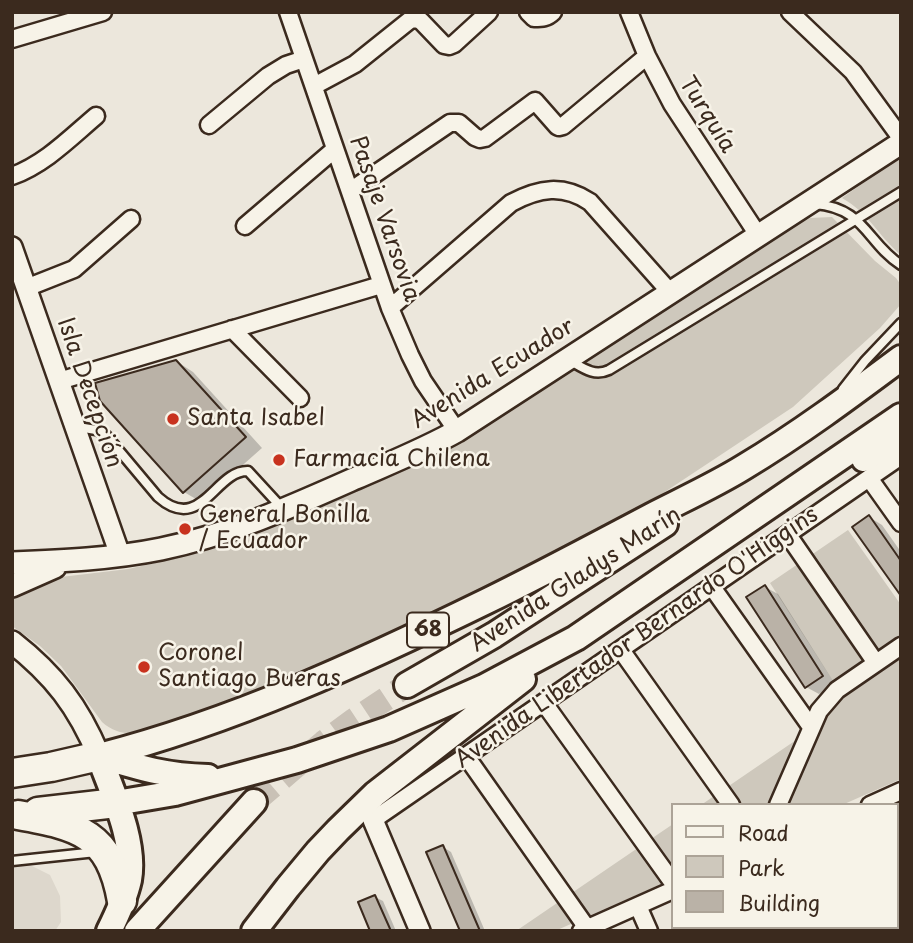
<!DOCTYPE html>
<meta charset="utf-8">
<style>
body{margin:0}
#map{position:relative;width:913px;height:943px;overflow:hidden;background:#ece7dc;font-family:"Playpen Sans",sans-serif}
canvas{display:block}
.frame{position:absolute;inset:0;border:14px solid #3b2a1e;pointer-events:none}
.legend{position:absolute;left:671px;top:803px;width:228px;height:126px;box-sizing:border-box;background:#f7f3e8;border:2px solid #aca397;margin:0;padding:9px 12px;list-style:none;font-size:21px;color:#3b2a1e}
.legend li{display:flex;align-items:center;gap:14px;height:35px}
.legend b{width:35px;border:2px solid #aca397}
</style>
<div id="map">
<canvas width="913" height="943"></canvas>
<div class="frame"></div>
<ul class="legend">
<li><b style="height:9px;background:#f7f3e8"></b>Road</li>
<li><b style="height:19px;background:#cec8bc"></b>Park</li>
<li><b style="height:19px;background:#bab2a7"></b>Building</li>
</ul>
</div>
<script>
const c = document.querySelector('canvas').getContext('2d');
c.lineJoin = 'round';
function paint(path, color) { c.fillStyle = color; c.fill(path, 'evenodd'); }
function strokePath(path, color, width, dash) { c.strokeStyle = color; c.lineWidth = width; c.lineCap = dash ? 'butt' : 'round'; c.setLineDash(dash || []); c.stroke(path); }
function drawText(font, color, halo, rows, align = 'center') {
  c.font = font + ' "Playpen Sans",sans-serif'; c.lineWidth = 5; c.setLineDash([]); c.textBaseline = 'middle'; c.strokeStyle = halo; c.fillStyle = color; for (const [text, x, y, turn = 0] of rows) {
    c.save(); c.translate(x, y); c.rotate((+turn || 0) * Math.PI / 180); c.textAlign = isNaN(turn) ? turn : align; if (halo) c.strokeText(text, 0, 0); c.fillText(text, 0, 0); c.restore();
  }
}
const built = new Path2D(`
 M901,809V931H882L881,927H897V810Z
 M30,865L50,875L60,896L61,922L55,931H12V867Z`);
const green = new Path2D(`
 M901,156V255C878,236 869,213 842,198Z
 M832,217L875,261L896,278L901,285V304L880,328L793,407L621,521L382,643L244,700L138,733C124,734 113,732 102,722L61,666L40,646L12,626V597L20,592L61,577L128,569L173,559L218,546L261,531L427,457L458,442L502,415L799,223L810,218Z
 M848,530L901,605V779L842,805H701L799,738L842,695L770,583Z
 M673,824V879L555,931H516Z`);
const shadow = new Path2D(`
 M176,361L193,372L262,448L201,502L184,492Z
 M869,517L882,525L901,552V593Z
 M765,587L778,594L835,684L819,694L806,687Z
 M443,847L451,852L485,931H462Z
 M375,897L383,901L396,931H372Z`);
const building = new Path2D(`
 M176,360L246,437L183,493L100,401L95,383Z
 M869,515L901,561V596L852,527Z
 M765,585L823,676L805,688L746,597Z
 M443,845L480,931H460L426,852Z
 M375,895L391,931H370L358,902Z`);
const primaryTunnel = new Path2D(`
 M254,802L324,742L354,720L407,685`);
const service = new Path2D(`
 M815,204C865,208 866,242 901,265
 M569,360C583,368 594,377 609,370L901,192
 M843,389L865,361L901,323
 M78,427L96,430L106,435L158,497C201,535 215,470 248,471L282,508
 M12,861L96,852`);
const minor = new Path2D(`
 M288,12L390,308L410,355L423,381L457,431
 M528,12L534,18C542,18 547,18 553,12
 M629,12L647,56L672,104L758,235
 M790,12L853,72L901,138
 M12,39L103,12
 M314,86L355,64L410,20L416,19L421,21L444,45L449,46L454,44L489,12
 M209,125L268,76L286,65L304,59
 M12,176C45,164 70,138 96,116
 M350,191L450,123H459L475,137L480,139L485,138L535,101L557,126L559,127L563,126L647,56
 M245,226L335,149
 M26,288L74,269L131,219
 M390,308L511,203C539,188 563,184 590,202L670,292
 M232,329L300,398
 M59,381L381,285
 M869,478L901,523
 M788,535L876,663
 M712,587L811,727
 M621,650L731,805
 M544,703L673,883
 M466,756L587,928
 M778,805L819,711L837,690L901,646
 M870,805L901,791
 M373,820L901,456
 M638,906L649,931
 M753,927L755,931
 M863,927L865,931
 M581,931L673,890`);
const tertiary = new Path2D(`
 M12,247L120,555
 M373,820L420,931`);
const secondary = new Path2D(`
 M12,563C62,561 112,559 161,549C229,535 293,506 356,478C390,463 425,449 457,431L901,143
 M12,586L55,567
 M12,642C54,675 78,706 99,756`);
const primary = new Path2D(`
 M864,459L901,437
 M407,685L494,635L665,524
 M99,756C235,721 362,662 487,601C542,574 596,545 651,516C682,500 715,485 744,467C799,434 850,396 901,358
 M99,756C112,792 136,841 129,880C125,898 117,915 109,931
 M100,756C140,768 166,776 208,777
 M116,803L175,793L297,760L389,729L484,687L576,638L901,416
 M137,931L254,802
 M254,931L288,887L318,851L338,830L375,794L523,679`);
const motorway = new Path2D(`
 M12,773L51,767L99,756
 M38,812L116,803
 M18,815C79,826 110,833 122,901`);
const markers = [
 [173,419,7,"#c8321e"],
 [279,460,7,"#c8321e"],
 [185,529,7,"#c8321e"],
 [144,667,7,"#c8321e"]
];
const shields = [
 [428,630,42]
];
const shieldNames = [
 ["68",428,630]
];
const streetNames = [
 ["Turquía",707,115,58],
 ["Pasaje Varsovia",384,219,71],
 ["Avenida Ecuador",493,374,-32],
 ["Isla Decepción",89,393,71],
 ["Avenida Gladys Marín",576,580,-33],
 ["Avenida Libertador Bernardo O'Higgins",637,638,-35]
];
const poiNames = [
 ["Santa Isabel",187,419],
 ["Farmacia Chilena",293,460],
 ["General Bonilla",199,516],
 ["/ Ecuador",199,542],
 ["Coronel",158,654],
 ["Santiago Bueras",158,680]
];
paint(built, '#ddd7cc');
paint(green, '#cec8bc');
paint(shadow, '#0003');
paint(building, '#bab2a7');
strokePath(building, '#3b2a1e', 2);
strokePath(primaryTunnel, '#c9c1b6', 24, [24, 12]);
strokePath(service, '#3b2a1e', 13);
strokePath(minor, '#3b2a1e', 21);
strokePath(tertiary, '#3b2a1e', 24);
strokePath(secondary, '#3b2a1e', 26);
strokePath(primary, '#3b2a1e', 30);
strokePath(motorway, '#3b2a1e', 33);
strokePath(service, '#f7f3e8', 8);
strokePath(minor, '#f7f3e8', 16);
strokePath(tertiary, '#f7f3e8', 19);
strokePath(secondary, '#f7f3e8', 21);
strokePath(primary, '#f7f3e8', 24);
strokePath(motorway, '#f7f3e8', 28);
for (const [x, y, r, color] of markers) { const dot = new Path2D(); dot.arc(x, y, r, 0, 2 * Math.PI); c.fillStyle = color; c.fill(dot); strokePath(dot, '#f7f3e8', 2.5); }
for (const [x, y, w] of shields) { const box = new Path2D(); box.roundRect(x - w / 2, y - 17.5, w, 35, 5); c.fillStyle = '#f7f3e8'; c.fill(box); strokePath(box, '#3b2a1e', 2); }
drawText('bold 21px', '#3b2a1e', null, shieldNames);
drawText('23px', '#3b2a1e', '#f7f3e8', streetNames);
drawText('23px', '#3b2a1e', '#f7f3e8', poiNames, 'left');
</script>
